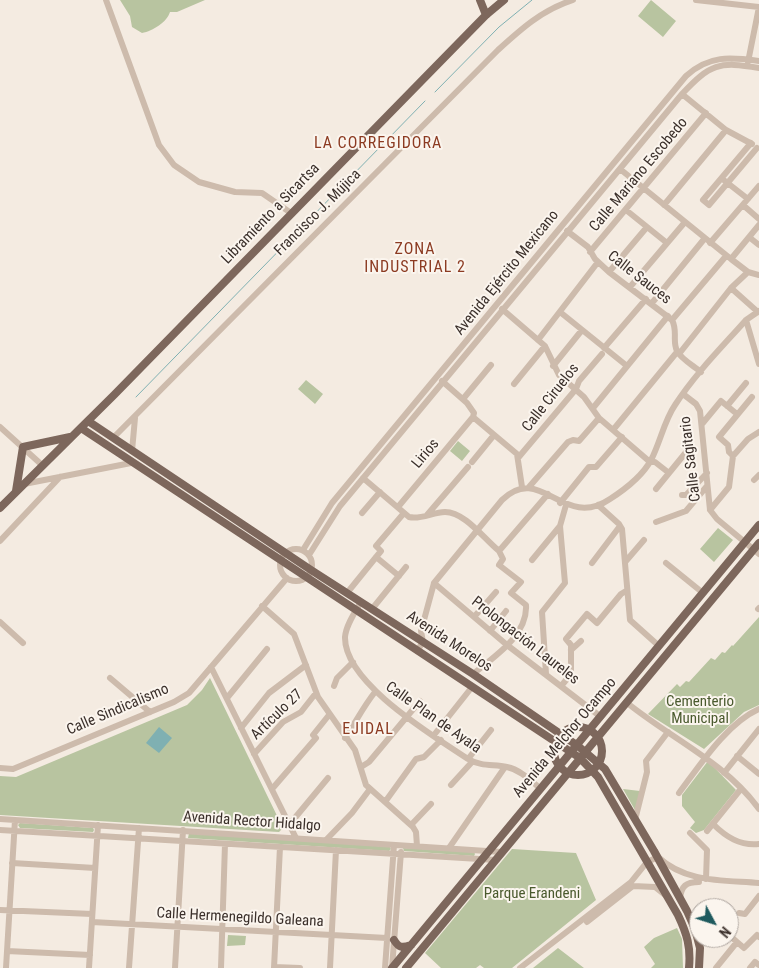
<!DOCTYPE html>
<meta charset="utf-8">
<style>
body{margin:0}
#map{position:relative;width:759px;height:968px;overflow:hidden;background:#f4ebe1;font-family:"Roboto Condensed",sans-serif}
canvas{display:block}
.north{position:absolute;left:689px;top:898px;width:50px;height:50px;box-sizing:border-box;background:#fbf5ee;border:1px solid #aea6a0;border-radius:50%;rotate:130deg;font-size:14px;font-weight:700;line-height:20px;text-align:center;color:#3b302b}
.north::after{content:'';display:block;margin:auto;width:18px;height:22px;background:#1f5a5e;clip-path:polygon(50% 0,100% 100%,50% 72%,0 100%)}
</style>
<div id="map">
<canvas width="759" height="968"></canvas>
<div class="north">N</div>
</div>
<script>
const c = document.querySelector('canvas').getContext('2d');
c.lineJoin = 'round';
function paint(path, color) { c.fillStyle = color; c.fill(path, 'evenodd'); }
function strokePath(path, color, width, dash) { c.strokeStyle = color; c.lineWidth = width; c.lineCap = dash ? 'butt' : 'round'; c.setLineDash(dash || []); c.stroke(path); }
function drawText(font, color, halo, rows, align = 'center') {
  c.font = font + ' "Roboto Condensed",sans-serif'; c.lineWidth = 4; c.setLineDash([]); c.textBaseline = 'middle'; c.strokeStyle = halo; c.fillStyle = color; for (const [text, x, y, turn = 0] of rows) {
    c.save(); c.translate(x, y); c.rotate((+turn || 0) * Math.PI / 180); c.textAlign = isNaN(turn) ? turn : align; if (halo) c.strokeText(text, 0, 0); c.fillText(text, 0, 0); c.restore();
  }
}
const green = new Path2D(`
 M120,0H205L177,12H170C167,22 153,31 142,33L132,27L130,16Z
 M651,0L676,21L663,37L638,16Z
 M306,380L323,394L315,404L298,389Z
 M458,441L470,451L462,461L450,451Z
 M718,528L733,540L714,562L700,549Z
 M759,617V705L744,712L704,749L648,714L677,684L680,687L686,681L689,682L711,658L715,660L722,652L725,653L732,645L733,646Z
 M210,678L283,828L279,832L0,815V776L16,777L187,705L202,690Z
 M708,761L736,790L704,830L696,833L690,828L695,822L682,806V795Z
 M623,789L640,791L635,810Z
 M20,823L93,828L94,830L93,832L20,828L18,825Z
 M189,833L390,847L391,849L389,851L188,838Z
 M403,848L474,852L475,854L474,856L404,851Z
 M512,849L576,853L596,900L512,968H484L480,965L476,968H441L425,953Z
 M677,928L682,939L683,968H651L655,964L644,947L654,938Z
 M228,935L246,936L245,945L227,946Z
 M558,948L584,968H533Z`);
const water = new Path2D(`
 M159,727L172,738L159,753L146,743Z`);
const stream = new Path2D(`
 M435,92L499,27L532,0
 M136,397L425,101`);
const minor = new Path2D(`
 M106,0L159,145L174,165L199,182L235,192L262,193L291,213
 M696,0L759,7
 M748,62L759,7
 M682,94L726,130L752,144
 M751,143L703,200L709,205L757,148
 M620,169L731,259L748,272L759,275
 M725,181L748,199
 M664,205L726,130
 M743,205L759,219
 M626,210L667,243
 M567,231L588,247L595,259L609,272L672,320C678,331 672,341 677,351C681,359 694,366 701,372
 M749,237L759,245
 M710,243L759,186
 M590,252L706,113
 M731,259L759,225
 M609,272L647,227
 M630,287L685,222
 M731,288L758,312
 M652,303L705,238
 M502,309L545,346L559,375L584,397L599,418L650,462H655L669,473
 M560,312L627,366
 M672,320L726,256
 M746,320L759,364
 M538,340L598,262
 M604,348L646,299
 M679,354L731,288L748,272
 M553,366L582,330
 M442,381L467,403L474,413L473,417L517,454L522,487
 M514,384L545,346
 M683,394L696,404L700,411L710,510L717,519L759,554
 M463,399L491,365
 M727,406L746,383
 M593,408L668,316
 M702,424L721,401L737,414
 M0,427L42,465
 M613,430L677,352
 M113,438L498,50C521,29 542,10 573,0
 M132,451L135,418
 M733,456L729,452L728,445L719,437L752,397
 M518,458L576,389L579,381L602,354
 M472,462L494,435
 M363,478L409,517C421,520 433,512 445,512C465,512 484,539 499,551L503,559L499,565L521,582L511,593L526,605C528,635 494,657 473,674
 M754,480L759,475
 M24,484L131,463
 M529,487L568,442L573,440L579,441L599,418
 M656,489L687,451
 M682,495H686L707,473
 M560,503L589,467H596L622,437
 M598,505L619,524L622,529L630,620L659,646
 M398,507L473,417
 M710,510L729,487L733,456L748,439L759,432
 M362,513L380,492
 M427,515L468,467
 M656,522L686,511L707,486
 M0,541L60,477
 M280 565a16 16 0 1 1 32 0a16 16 0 1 1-32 0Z
 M303,550L332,503L686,76C709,55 730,57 759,61
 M499,551L548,494
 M309,555L340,506L682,94C710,64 719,61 759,68
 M376,557L399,576
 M532,560L560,526
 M626,561L644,540
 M592,563L620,526
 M666,563L703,593
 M434,583L507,645L601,717
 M347,593L381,551L376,546L404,513
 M361,602C355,612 346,625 345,637C344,683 434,736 468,759C482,767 493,764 507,767C521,770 531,781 541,789
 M262,606L294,634L318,697L355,750L366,785L413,827L416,832L417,846
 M372,609L406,567
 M758,609L759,608
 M474,617L496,592
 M0,622L23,643
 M490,631L506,611
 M571,650L581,641
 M417,651L423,642L421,631L434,583L502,500C541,462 563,531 610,499C624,490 643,475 651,460C660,443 664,421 675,405C695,374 722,347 746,320L759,311
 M211,667L296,838
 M546,674L542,612L565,583L560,526L566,505
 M110,678L150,712
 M562,685L571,674V645L566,639L587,614L597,623L621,594L626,591
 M334,686L337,678L353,662
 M227,698L267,649
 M626,702C670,738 725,762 759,809
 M241,728L269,693L306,665
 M434,735L472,687
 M345,738C356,722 363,707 375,692
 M254,754L283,722L301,712L316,693
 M737,756L759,774
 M468,759L491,730
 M361,767L369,762L420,701
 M0,768L13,769L174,702L189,693L287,578
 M724,773L759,729
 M451,785L472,762
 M272,789L316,738L313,735L329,715
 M679,793C700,765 727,723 759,709
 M385,802L416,759L424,757L441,740
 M0,819L502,852
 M635,820L647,772L646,761L668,732
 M713,824C726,837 740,846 759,844
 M289,825L328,778
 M411,825L431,804
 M0,830L496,860
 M707,831L740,790
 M690,833L707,850L706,879
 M326,840L352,813L370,789
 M449,848L505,767
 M12,863L95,868
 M680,899C681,886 686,882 699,882
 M0,910L92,914
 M739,913L745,914L759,896
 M92,922L387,938
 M587,922L633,886L655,887L665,895
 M729,935L737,942
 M7,951L90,955
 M274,967L300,968
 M6,968L15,820
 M89,968L98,825
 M129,968L139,828
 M175,968L183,830
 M221,968L225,844
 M274,968L280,847
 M330,968L336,850
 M385,968L394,845
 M392,968L401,852
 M520,968L631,882L647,862L658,857C686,883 723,880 759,883
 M716,968L737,942L744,948L757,935L759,937
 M750,968L755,962L759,965`);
const major = new Path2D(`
 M480,0L486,15
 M88,421L311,570L473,674L578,746L605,769L654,851L687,911L695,929L700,948L699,968
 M81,428L580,758L598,777L678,915C687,934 691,947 689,968
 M16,491L23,447L70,437
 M0,508L114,395L486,15L504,0
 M554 751a24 24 0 1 1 48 0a24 24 0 1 1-48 0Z
 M394,940C399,948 402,948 411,945
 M392,968L759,525
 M406,968L759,543`);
const streetNames = [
 ["Calle Mariano Escobedo",639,175,-50],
 ["Francisco J. Mújica",318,213,-45],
 ["Libramiento a Sicartsa",271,214,-46],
 ["Avenida Ejército Mexicano",507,273,-51],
 ["Calle Sauces",639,278,38],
 ["Calle Ciruelos",551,398,-52],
 ["Lirios",426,454,-50],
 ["Calle Sagitario",691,459,-97],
 ["Prolongación Laureles",525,641,38],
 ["Avenida Morelos",449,642,33],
 ["Calle Sindicalismo",118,710,-23],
 ["Artículo 27",277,715,-44],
 ["Calle Plan de Ayala",433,718,35],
 ["Avenida Melchor Ocampo",565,738,-50],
 ["Avenida Rector Hidalgo",252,822,4],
 ["Calle Hermenegildo Galeana",240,918,3]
];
const parkNames = [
 ["Cementerio",700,702],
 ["Municipal",700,719],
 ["Parque Erandeni",532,894]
];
const neighbourhoodNames = [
 ["LA CORREGIDORA",378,144],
 ["ZONA",415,250],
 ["INDUSTRIAL 2",415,268],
 ["EJIDAL",368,730]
];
paint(green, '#b8c4a0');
paint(water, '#7fb0b2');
strokePath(stream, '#7fb0b2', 1);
strokePath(minor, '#cdbbac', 6);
strokePath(major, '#7d675c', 8);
drawText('15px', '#3b302b', '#fbf5ee', streetNames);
drawText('15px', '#4a5a2e', '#fbf5ee', parkNames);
c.letterSpacing = '1px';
drawText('16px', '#8c3b22', '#fbf5ee', neighbourhoodNames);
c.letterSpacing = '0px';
</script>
